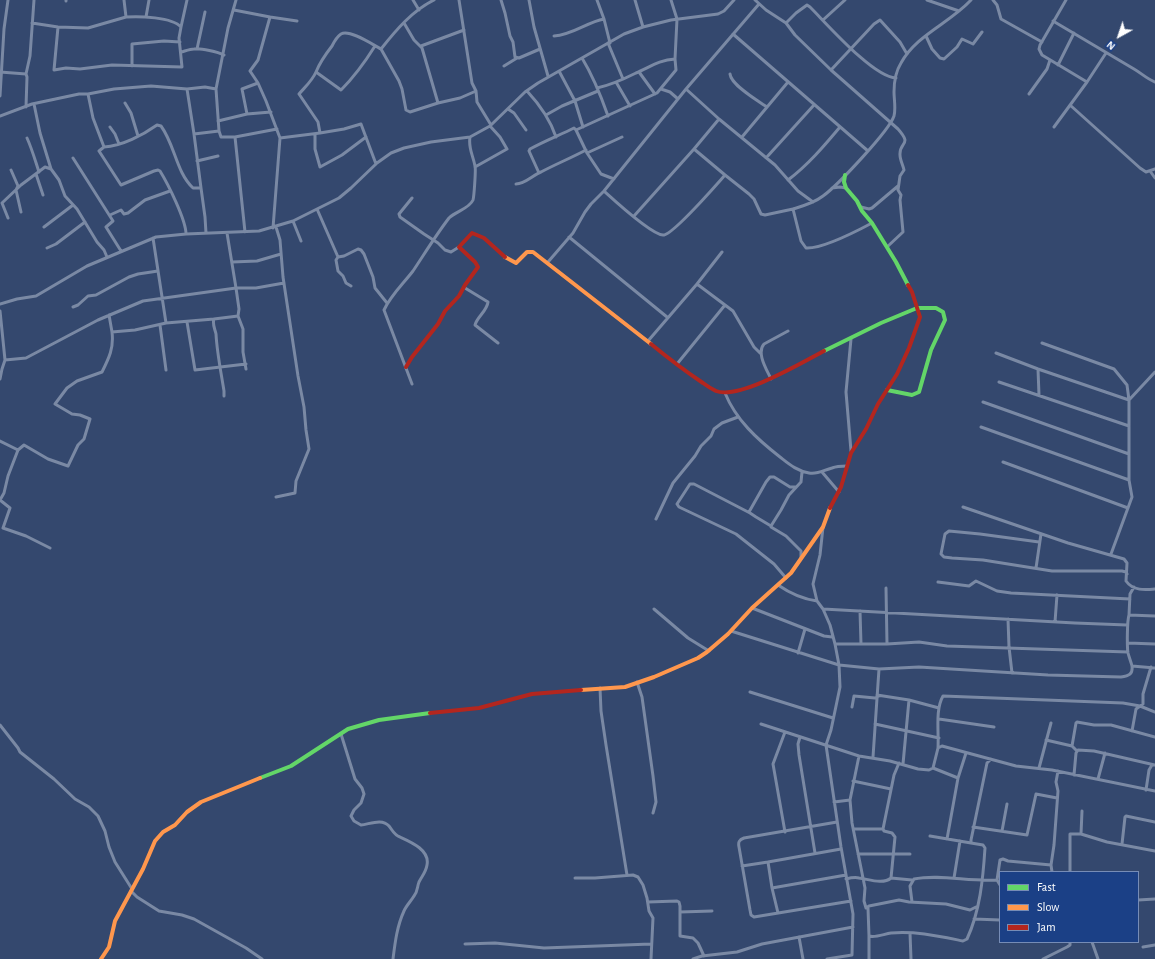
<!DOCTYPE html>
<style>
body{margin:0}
#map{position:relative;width:1155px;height:959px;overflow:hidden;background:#34486e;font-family:"Alegreya Sans",sans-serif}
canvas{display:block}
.legend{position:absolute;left:999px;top:871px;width:140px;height:72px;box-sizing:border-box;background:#1b4086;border:1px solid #768cb6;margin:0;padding:5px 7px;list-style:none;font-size:12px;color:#fff}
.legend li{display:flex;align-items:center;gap:8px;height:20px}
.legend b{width:20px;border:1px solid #768cb6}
.north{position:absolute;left:1099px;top:16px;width:40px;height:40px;-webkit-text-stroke:3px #1b4086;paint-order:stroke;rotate:220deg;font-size:11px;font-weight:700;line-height:16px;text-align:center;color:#fff}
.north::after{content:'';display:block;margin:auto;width:14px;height:18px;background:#fff;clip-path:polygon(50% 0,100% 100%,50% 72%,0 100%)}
</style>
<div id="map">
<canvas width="1155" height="959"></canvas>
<ul class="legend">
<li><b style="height:5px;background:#63d668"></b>Fast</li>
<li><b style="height:5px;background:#ff974d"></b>Slow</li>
<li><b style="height:5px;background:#b3261e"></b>Jam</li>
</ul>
<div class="north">N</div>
</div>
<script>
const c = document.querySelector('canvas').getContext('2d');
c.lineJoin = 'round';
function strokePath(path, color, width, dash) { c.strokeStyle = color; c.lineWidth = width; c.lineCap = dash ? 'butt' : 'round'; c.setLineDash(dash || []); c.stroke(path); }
const street = new Path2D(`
 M66,0V1
 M413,0L419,10
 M434,0C412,11 396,30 381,49L399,81L402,89L406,110L410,112L438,103L460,98L476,91
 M459,0L472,83L476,91L477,102L491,125
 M501,0L505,13L510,36L513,42L515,57L519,58L540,49
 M529,0L534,27L548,76
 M597,0L604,19L610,43
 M635,0L643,27
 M755,0L766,10L786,23L795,35L831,70L898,129C913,146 899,141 900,155C900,160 903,165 904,170L900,176L898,190L901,195L900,200L903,232L887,247
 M927,0L959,11
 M993,0L997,5L1001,19L1042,42
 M234,10L270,17L258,60L250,71L258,83L266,101L280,138L273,228
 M146,17L149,0
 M270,17L297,21
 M823,20L845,0
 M1053,21C1080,37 1107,53 1134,69C1141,73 1147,79 1155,82
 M32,23L58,27L88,28L126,17
 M404,23L414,40L422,48L438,103
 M786,23L796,13L807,5L810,7C827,24 873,77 896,78
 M58,27L54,70L66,68L80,69L112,65L182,67L179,38L181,27C172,17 139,16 126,17L124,0
 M181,27L187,0
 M733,34L868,151
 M554,36C573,35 587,22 604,19
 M926,36L932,49L940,58L944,59L957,47L962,39L973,44L982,32
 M608,43L623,79
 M375,46C365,62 355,76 341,90L316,72C320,62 325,55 332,46C334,42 338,36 341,34C350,29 373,45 381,49
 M421,46L464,30
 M197,49L205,12
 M181,52C185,51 190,49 194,49C201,48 218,52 224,55
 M582,58C593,76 601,96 608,116
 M1058,65L1074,33
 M132,66V44L164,41L180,42
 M504,66L517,58
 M831,70L874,24L880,20L900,42L907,54
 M559,71L575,101L583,127
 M0,72L26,74L27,77L26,107
 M639,72L655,94
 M26,74L30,56L34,0
 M730,74C731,85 758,101 767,107
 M616,82L630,106
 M1087,82L1106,53
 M258,83L242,89L247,114L271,112
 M597,88C611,85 624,79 636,73C650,67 659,60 675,59
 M187,89L194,134L219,131
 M661,89L670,92L678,99
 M686,89L719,119L775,165L798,191L813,202
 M527,91C540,105 550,119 556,137
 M88,94L114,89L151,86L187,89L205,87L216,89
 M1029,94L1047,69L1050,60
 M0,96L4,29L8,0
 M125,103L131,113L138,136
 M34,104L40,133L51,169
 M1070,105L1140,168L1146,172L1155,169
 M508,109L514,113L526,130
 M546,115L562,106L598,91
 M0,116L32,104L79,94H88L93,118L104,147C122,146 143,135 157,125L161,126C175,145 176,172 193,188H201L205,217L206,233
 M218,121L247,114
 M110,127L115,134L119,144
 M1054,127L1087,82L1042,55L1039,49L1040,45L1066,0
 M320,133L344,129L361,124L376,164
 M194,134L201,188
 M315,134V149L320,167L342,155L366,137
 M235,137H221L219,131L216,89L228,28L236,0
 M742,137L788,82
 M27,138C32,149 35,160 39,172
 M280,138L320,133L318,122L299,94C305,87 312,81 316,72
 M104,147L99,151L121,185L154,171L158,170L160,171C168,184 186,220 186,234
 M694,149L719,119
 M587,153L622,137
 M73,158L113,221L106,227L121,251
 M766,158L814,105
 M197,161L218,156
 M475,167L507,149L500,137L490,126
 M11,170L18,186L16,190L21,212
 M1150,171L1155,178
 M539,173L529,151L530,149C544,141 560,135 574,128L576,130
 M36,174L43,195
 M725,175L749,194L754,199L761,214L765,215L793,209
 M614,179L601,174L587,153L576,130L657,93L676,70L675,59L677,19L671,0
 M788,180C808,165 824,146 840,127
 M516,184C525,184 533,175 541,172C556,164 571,158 586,150
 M832,188L840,187L846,188
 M604,191C615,201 651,234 663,235C673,235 716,185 725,175L694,149L634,216
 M412,198L399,214L400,217L424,234L438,243L445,250L451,252L459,247
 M861,207L869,209L872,208L898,186
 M317,209L338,257L336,260L338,271L343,276L346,283L351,286
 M110,215L121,210L124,214L128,213L145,200L170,191
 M8,218L2,203L21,185L45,167L51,169L59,180L65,196L77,209L97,242L104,250L107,257
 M293,221L301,241
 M872,223C857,231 822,249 806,248L801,241L793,209C803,206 814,203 823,196C837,186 889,131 894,116C896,108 894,100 894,92C894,83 896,71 901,63C916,35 950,23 971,0
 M44,227L73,205
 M245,232L235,137L277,129
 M569,237L667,317
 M153,238L166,323L214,319
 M47,248L56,244L85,222
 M338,257L344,256L358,249L361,250L364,254L373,277L375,288L387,303
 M232,262L257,261L281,254
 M548,262L573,233L585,212L591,204L604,191L686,89L759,4
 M697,284L733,311L754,347L760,353
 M465,288L488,302C487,311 477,317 475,325L498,343
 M0,304L17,299L36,296L87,266L156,237L186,234L259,231L293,221L339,198L351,188L377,163L391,153L404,148L431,142L470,137L490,126L525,92L538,83L624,34L643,27L671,20L718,14L724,11L734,0
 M73,307L78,305L88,296L96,295L129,277L138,274L158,271
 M0,311L5,360L2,369L0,379
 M109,315L112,332L135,330L166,323
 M238,316L243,329V352L246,369
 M187,322L195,370L246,364
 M160,325L166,370
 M851,339L846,392L851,451
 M648,341L697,284L722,252
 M1042,343L1114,369L1127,385L1129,400V480L1132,497L1111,554
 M996,353L1038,369L1129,400
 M5,360L26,358L98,320L143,301L236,288L227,233
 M677,364L725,305
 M1038,369L1039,395
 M771,379C767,370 756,353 764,344L788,331
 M999,382L1129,426
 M412,384L384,310C391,295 403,284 413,271C425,253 436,235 449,218C456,211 469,209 473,200C474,197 476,169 475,166C473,155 468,148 470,137
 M725,393C736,420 757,439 780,457C789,464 797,471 809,473C817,475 824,470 832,468C837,466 842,466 847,466
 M224,396V391C221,372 217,353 216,334C215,329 212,324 214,319L238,316L239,309L236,288H256L284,283
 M1129,400L1155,372
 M983,402L1129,454
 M981,427L1129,480
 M0,441L18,450L8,476L4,493L0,500
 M18,450L24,445L48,459L68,466L78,445L84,439L90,419L80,415L72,414L55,404L67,388L77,381L102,372C109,358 114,348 112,332
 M1003,462L1128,508
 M822,472L839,492
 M276,497L295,493L296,481L309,449L306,430L304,407L298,376L283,277L280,240L276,227
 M0,500L10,508L3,528L26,536L50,548
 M963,507L1068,543L1124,559L1127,563L1126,581C1133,591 1145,590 1155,589
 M749,512L766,482L770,477H774L790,487H796
 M656,519L673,483L695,456L701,446L711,436L714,429L722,423L738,417
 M771,526L756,517L750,513L694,484H690L677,504L679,507L736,534L774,564L786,578
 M823,527L820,555L813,584L817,601L823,609L830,625L835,644L839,665L840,687L831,730L826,745L841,847L853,914L852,955L827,959
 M1039,542L980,534L949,531L945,534L941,554L944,557L952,558L983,560L1052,571H1122L1126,572L1127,574
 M801,557V551L786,536L771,527V526L781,510L789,495L801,482L802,472
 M1036,568L1041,534
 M938,582L969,586L976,581L997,591L1011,593L1130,599
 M778,585C791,594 802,599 817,601
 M1134,587L1130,594L1129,615L1155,616
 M886,588L887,644
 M752,608L824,636L832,637
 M654,609L688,638L709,651
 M823,609L1075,623L1127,625
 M860,611L861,644
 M1129,615C1127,621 1127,647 1128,653C1129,657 1131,662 1132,666L1155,668
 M1008,619L1009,647L1012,673
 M1055,622L1057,595
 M731,631L839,665L879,669L919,667L1048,675L1121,677C1129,676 1133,674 1132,666
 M1128,643L1155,644
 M835,644H887L919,642L947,646L1128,652
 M798,653L805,629
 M637,682L642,697L653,776L656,802L653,813
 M600,688L601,711L606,745L627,875
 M750,692L833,718
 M877,695L909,700L939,708
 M852,707L854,696L875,698L879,696
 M939,719L994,727
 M761,724L859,756L890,761L918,769L929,770L933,768L938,748L942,746L1016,766L1052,770L1155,791
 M875,724L939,738
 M0,725L18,748L20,752L54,779L75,799L89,807L98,816L105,831L109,847L115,862L132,889
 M1132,731L1136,709L1143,704V694L1151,667
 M785,732L773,764L785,832
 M341,734L355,779L362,788L364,794L361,803L354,810L351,816L354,821L361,825C370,824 382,818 389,826C393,831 394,835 400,837C411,842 430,850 427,865C426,872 422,876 419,882C417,887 418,891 414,896C411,901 406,906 404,911C397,926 395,943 393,959
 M800,737L798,744L799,755L815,853
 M1046,740L1072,746L1077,751
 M1072,746L1076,723L1077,722L1094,725H1111L1155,737
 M938,748C939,732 935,710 943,696L1123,703L1140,706L1155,712
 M859,756L850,800L852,823L865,888L864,901L866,908
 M873,757L879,669
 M903,764L909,700
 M933,768L958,778
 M1039,768L1051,723
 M1074,775L1076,753L1078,750L1094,751L1155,765
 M1098,779L1105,753
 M853,781L891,789
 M1146,790L1149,770L1152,765
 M834,802L850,800
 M837,822L744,838C739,840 738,842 739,847L750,910L751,915L754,917L851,901
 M973,827L1027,835L1036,794L1057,798
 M854,829H883
 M1002,831L1007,804
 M1081,834L1082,811
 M930,836L971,843
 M947,839L958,778L966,753
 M1122,844L1125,817L1126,816L1155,822
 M858,854H910
 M768,862L841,849
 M742,866L768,862L772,888
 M1052,872L1051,865L1054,845L1058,791L1056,782L1058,771
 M1070,872V834H1081L1107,842L1155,851
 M575,878H595L633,875L638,877L643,885L647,898L649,911L653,918L651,959
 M891,878L912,880
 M954,878L960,841
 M846,879C850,878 855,877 859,878C868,879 883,885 891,878L895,837L892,833L884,831L883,829L894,775L899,763
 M1000,885L997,880L1000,860L1003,859L1008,861L1051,865
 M131,891L137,897L159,911L182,915L194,919L246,948L262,959
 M1138,900L1155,899
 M648,902L677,901L679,902L680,906V936L693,938L698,943L704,956
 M912,902L910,886L914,879C941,874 969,882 997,880
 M680,912L712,911
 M778,913L772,888L846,875
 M974,919L1000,920
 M910,933L911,959
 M869,936L868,908H866L869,906L899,900L909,902L946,904L970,910L976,907
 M799,937L803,959
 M1092,942L1098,959
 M465,944L495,943L544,948L651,944
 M1143,947L1155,945
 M693,959L702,956L737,952L762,944L853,927
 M869,959V936C875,938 884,934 891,933C916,931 938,936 963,941L967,939C980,911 983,879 985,848L983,845L971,843V840L987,763L991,759
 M1043,959L1067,947L1070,945V942`);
const fast = new Path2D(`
 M845,175L844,182L846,188L857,201L862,211L872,223L896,262L908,285
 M824,351L881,323L917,308H936L943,312L945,320L931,350L919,392L912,395L887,390
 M260,778L291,766L348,729L379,720L430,713`);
const slow = new Path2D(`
 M505,257L516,263L527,252H533L651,344
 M581,690L625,687L654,677L698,658L707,652L728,634L752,608L791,573L823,527L830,508
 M101,959L109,947L115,921L143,869L155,841L163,832L175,825L187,812L201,802L260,778`);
const jam = new Path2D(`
 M651,344C668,358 685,371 703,383C707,386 712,389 716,391C739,400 803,362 824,351
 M406,367L412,357L438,324L445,311L459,296L465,285L478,267L475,262L459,247L472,233L484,238L505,257
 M830,508L841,487L851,453L866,429L878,404L897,374L909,348L920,317L912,292L908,285
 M430,713L479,708L532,694L581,690`);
strokePath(street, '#7a89a4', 3);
strokePath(fast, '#63d668', 4);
strokePath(slow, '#ff974d', 4);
strokePath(jam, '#b3261e', 4);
</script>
